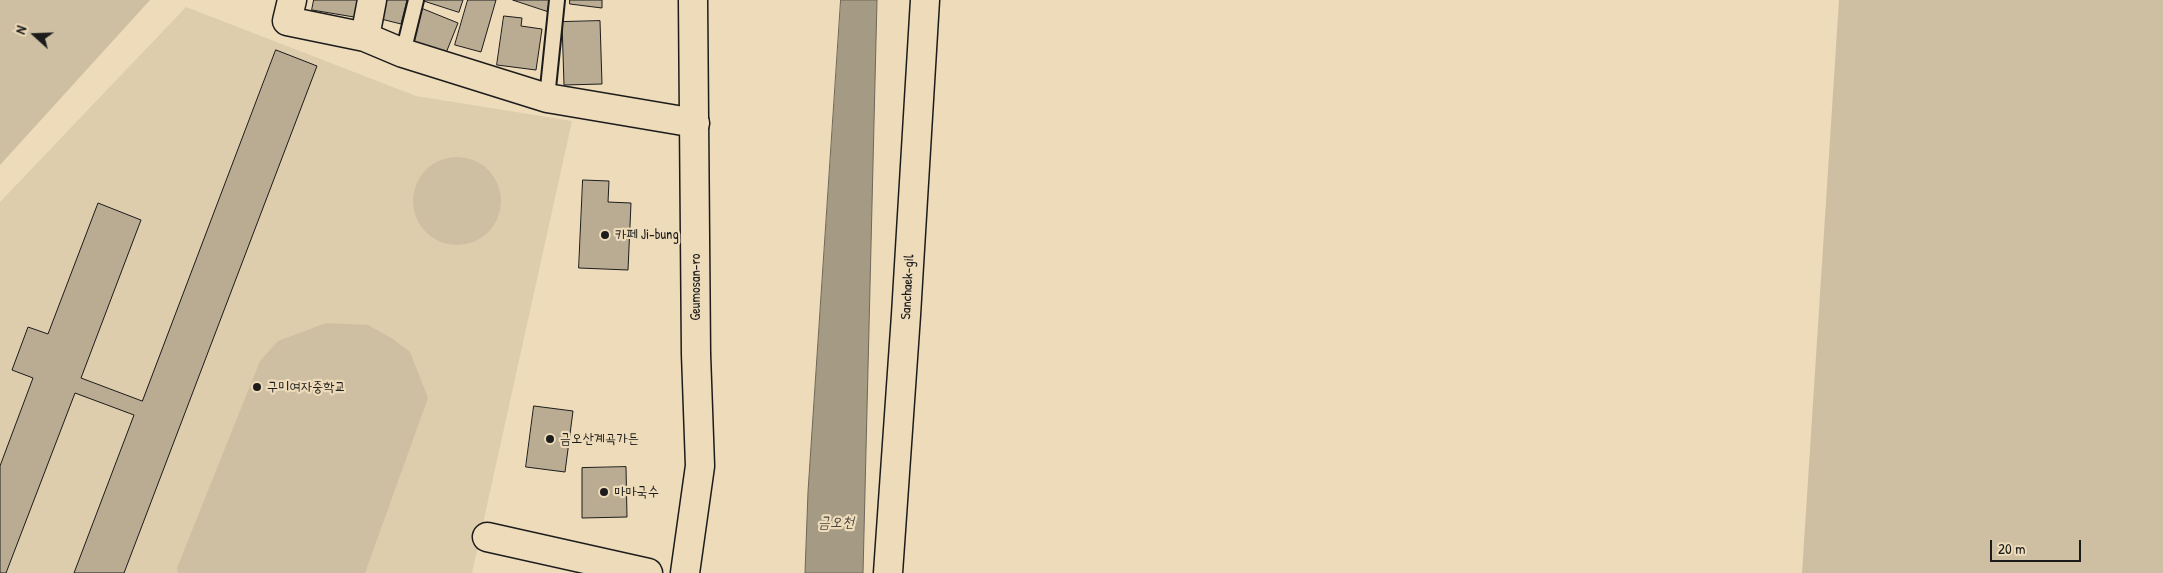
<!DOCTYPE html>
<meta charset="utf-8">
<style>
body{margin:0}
#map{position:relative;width:2163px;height:573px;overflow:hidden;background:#eddbb9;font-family:"Patrick Hand",sans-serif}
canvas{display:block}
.north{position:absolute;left:10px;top:10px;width:50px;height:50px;-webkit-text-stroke:4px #eddbb9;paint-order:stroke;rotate:290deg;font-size:14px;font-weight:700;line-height:20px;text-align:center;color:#1c1c1c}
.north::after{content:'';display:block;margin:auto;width:18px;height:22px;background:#1c1c1c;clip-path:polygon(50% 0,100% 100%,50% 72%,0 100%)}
.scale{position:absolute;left:1990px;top:540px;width:91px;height:22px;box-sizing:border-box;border:2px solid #1c1c1c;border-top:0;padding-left:6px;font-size:15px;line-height:18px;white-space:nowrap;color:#1c1c1c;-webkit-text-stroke:4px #eddbb9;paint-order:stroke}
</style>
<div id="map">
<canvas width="2163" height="573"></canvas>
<div class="north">N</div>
<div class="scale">20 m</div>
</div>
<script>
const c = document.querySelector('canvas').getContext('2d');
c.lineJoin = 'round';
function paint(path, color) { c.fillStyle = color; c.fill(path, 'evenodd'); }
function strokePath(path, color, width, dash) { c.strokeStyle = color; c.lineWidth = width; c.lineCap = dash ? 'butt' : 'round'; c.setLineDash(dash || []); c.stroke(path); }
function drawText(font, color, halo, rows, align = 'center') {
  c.font = font + ' "Patrick Hand","Poor Story",sans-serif'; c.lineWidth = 4.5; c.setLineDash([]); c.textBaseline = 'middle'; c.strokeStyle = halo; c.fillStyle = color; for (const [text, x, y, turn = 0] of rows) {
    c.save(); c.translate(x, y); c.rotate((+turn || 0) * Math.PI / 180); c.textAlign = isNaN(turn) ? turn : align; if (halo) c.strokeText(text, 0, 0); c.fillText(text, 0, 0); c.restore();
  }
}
const built = new Path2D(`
 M186,7L416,96L572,121L472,573H0V202Z`);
const green = new Path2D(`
 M0,0H150L0,165Z
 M1839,0H2163V573H1802Z
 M413 201a44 44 0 1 1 88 0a44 44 0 1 1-88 0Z
 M326,323L368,325L393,339L410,352L428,398L365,573H178L177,568L260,361L278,341Z`);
const water = new Path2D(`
 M841,0H877L863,573H805L808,492Z`);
const building = new Path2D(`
 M314,0H358L354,17L312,10Z
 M381,0H407L401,24L377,18Z
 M421,0H463L459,12Z
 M468,0H496L481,52L455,45Z
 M513,0H550L547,11Z
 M570,0H602V8L570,4Z
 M421,8L458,23L446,53L409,40Z
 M504,16L522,18L521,26L542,29L536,70L497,65Z
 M600,21L602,84L564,85L562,22Z
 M276,50L317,66L124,573H74L134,415L75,393L6,573H0V466L33,378L12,370L28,327L48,334L98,203L141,220L81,378L142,401Z
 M583,180L609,181L608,202L631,203L628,270L579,268Z
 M534,406L573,411L565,472L526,467Z
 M626,467L627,517L582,518V468Z`);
const lane = new Path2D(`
 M403,53L416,0
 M547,98L557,0`);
const street = new Path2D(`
 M292,0L287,21L365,37L403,53L547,98L695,123
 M365,37L372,0
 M487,537L648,573
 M888,573L906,315L925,0`);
const secondary = new Path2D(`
 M685,573L700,466L696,354L693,0`);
const markers = [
 [605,235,5,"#1c1c1c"],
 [257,387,5,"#1c1c1c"],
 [550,439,5,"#1c1c1c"],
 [604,492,5,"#1c1c1c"]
];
const poiNames = [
 ["카페 Ji-bung",615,235],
 ["구미여자중학교",267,387],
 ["금오산계곡가든",560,439],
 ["마마국수",614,492]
];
const streetNames = [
 ["Geumosan-ro",696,287,-90],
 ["Sanchaek-gil",908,287,-87]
];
const waterNames = [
 ["금오천",836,523]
];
paint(built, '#ddcdad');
paint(green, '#cfbfa2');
paint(water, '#a59a83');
strokePath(water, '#6e685a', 1);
paint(building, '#b9ac92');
strokePath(building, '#1c1c1c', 1);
strokePath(lane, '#1c1c1c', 18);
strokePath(street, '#1c1c1c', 31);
strokePath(secondary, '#1c1c1c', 31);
strokePath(lane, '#eddbb9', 14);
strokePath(street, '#eddbb9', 28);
strokePath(secondary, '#eddbb9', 28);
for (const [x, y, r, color] of markers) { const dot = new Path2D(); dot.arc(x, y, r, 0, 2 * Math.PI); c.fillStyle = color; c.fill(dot); strokePath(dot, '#eddbb9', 2); }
drawText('14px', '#1c1c1c', '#eddbb9', poiNames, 'left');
drawText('14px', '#1c1c1c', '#eddbb9', streetNames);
drawText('italic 15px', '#4c4840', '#eddbb9', waterNames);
</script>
